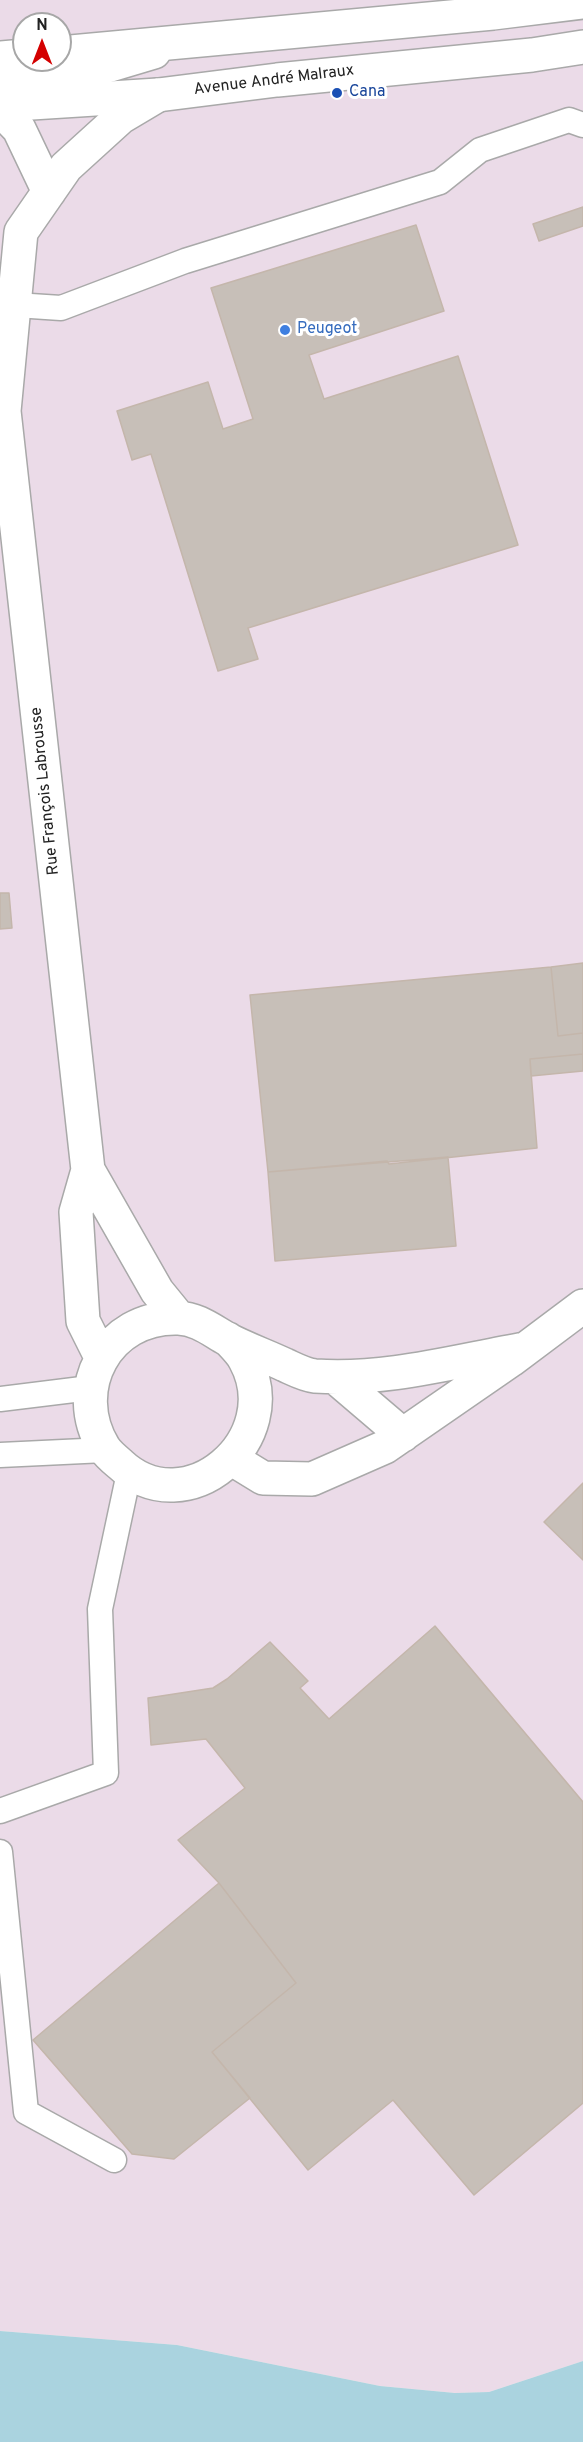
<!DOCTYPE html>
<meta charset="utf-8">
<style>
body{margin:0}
#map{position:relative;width:583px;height:2442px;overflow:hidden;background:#f2efe9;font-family:Overpass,sans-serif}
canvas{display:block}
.north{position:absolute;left:12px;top:12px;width:60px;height:60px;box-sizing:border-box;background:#fff;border:2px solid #a7a7a7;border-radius:50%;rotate:0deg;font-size:16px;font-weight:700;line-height:24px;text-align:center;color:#222}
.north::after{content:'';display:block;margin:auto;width:21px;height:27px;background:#d40000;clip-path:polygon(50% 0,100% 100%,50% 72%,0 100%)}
</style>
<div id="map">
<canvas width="583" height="2442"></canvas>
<div class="north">N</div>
</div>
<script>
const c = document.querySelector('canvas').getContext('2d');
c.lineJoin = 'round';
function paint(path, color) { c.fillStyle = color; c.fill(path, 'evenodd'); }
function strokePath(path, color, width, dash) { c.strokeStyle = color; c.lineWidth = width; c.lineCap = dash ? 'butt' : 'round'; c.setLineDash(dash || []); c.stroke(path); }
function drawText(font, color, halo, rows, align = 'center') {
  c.font = font + ' Overpass,sans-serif'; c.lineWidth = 6; c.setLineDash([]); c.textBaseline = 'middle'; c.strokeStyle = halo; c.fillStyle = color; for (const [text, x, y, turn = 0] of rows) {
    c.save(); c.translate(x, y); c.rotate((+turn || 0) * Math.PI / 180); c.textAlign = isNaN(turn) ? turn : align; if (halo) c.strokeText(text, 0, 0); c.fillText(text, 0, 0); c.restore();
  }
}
const industrial = new Path2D(`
 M0,0H583V2361L489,2392L455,2393L380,2386L177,2345L0,2331ZM24,24H60V60H24Z`);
const water = new Path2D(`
 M0,2331L177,2345L380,2386L455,2393L489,2392L583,2361V2442H0Z`);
const building = new Path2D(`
 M583,207V226L539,241L533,224Z
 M416,225L444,311L309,355L324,399L458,356L518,545L248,628L258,659L218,671L151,454L132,460L117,411L208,382L223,429L253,419L211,288Z
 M0,893H9L12,928L0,929Z
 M583,963V1033L558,1036L551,967Z
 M551,967L558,1036L583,1033V1054L530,1059L537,1148L389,1164L387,1161L268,1172L250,995Z
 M583,1054V1071L531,1076L530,1059Z
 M448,1157L456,1246L275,1261L268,1172Z
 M583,1483V1560L544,1522Z
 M435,1626L583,1802V2103L474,2195L393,2100L308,2170L212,2052L296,1983L219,1883L178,1840L245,1788L206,1739L151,1745L148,1698L213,1688L227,1679L270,1642L308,1681L300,1688L329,1719Z
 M219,1883L296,1983L212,2052L250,2098L174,2159L132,2154L33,2040Z`);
const service = new Path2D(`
 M0,304L61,308L185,261L440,182L480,150L569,120L583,125
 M0,1399L90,1388
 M0,1455L105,1450
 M0,1811L106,1773L100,1609L129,1473
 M0,1852L26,2112L114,2160`);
const minor = new Path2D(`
 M0,79L87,72L154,52
 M0,109L19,129L49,192
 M0,397L4,411L88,1170L157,1291L179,1318
 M4,411L21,232L66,167L121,117L158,95
 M88,1170L76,1212L83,1321L101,1357
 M228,1339C233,1345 241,1352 245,1360C288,1439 186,1526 120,1464C114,1459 108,1454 104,1448C68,1389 107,1316 178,1318C198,1319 211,1330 227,1339C246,1349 266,1356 285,1365C294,1369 305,1375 315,1376C386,1381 456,1361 525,1349
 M335,1377L403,1435
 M232,1459L263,1478L312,1479L385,1447L511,1360L583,1306`);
const tertiary = new Path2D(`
 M60,53L493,13L583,2
 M0,58L24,56
 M0,105L158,95L277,80L532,55L583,47`);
const markers = [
 [337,93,6,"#1a4fb4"],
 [285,330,6,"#3f7fe0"]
];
const streetNames = [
 ["Avenue André Malraux",274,81,-7],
 ["Rue François Labrousse",46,791,-96]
];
const transitNames = [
 ["Cana",349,93]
];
const shopNames = [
 ["Peugeot",297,330]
];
paint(industrial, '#ebdbe8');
paint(water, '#aad3df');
paint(building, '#c7bfb8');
strokePath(building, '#c4b6ab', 1.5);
strokePath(service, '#a9a9a9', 27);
strokePath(minor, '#a9a9a9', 36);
strokePath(tertiary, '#a9a9a9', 36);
strokePath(service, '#fff', 24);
strokePath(minor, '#fff', 33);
strokePath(tertiary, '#fff', 33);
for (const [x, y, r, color] of markers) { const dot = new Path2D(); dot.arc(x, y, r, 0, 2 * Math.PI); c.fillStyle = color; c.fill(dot); strokePath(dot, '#fff', 2); }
drawText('16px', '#222', '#fff', streetNames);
drawText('16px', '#164399', '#fff', transitNames, 'left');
drawText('16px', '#366cbe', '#fff', shopNames, 'left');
</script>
